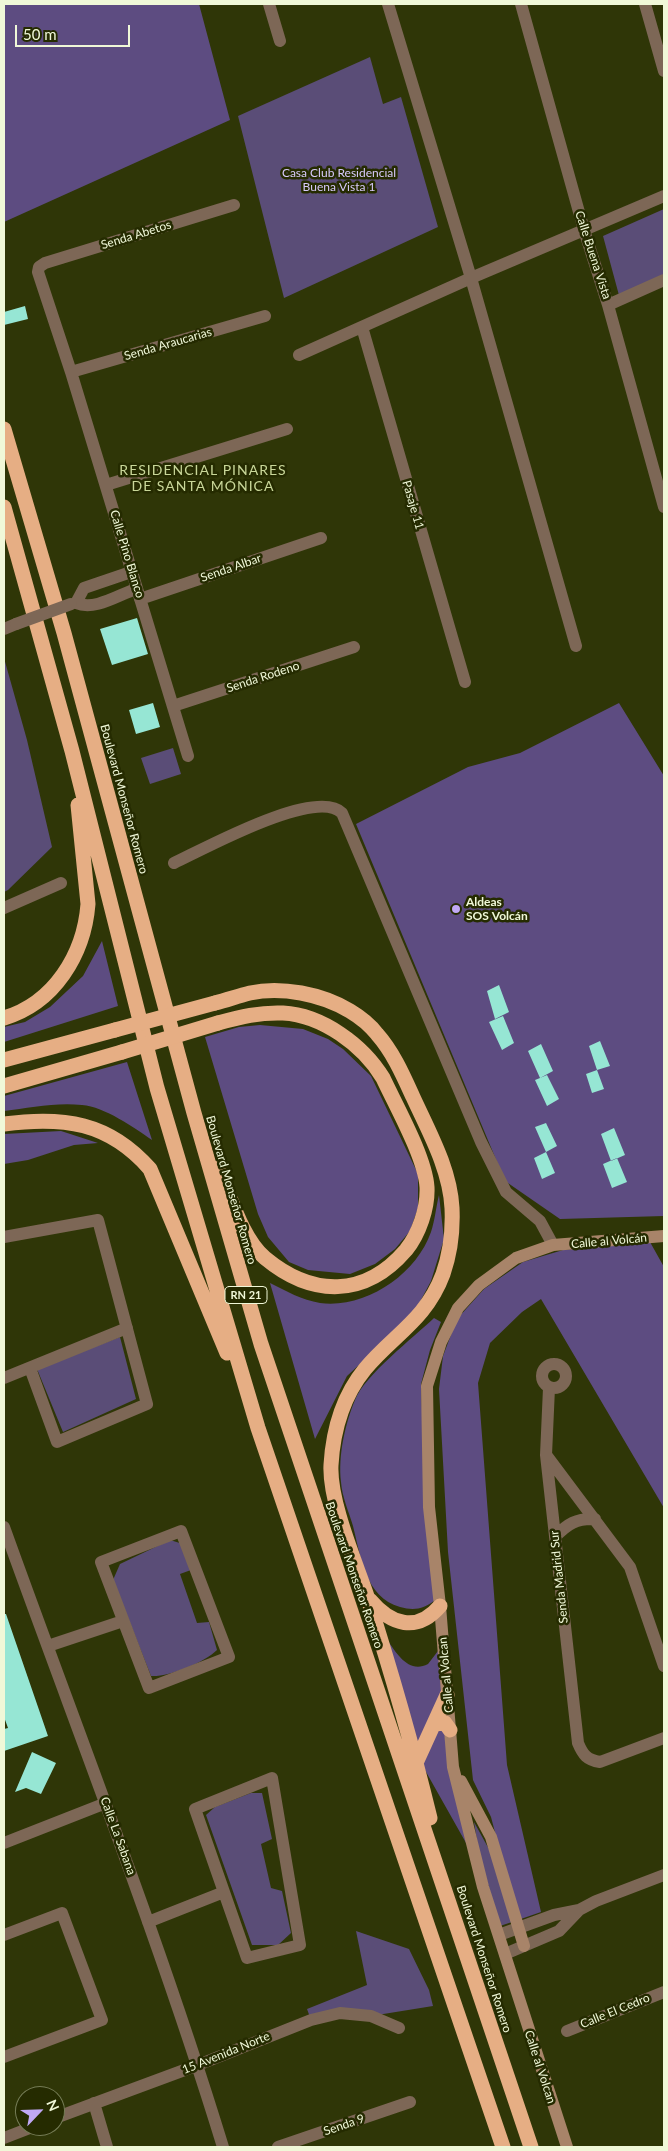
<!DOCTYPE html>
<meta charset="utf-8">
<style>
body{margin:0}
#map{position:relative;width:668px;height:2151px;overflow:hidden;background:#2f3607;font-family:Lato,sans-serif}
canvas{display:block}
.frame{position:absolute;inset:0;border:5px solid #f0f8d8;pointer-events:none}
.north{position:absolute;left:15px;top:2086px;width:50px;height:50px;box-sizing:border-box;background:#252b00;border:1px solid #767d56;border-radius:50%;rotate:66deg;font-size:14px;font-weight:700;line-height:20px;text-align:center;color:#f0f8d8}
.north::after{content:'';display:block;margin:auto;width:18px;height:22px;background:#c0a8f4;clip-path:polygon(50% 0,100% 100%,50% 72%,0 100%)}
.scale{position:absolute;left:15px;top:25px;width:115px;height:22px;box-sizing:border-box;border:2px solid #f0f8d8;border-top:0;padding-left:6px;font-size:15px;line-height:18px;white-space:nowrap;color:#f0f8d8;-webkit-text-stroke:4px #252b00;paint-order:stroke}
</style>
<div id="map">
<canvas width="668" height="2151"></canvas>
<div class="frame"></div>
<div class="north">N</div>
<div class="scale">50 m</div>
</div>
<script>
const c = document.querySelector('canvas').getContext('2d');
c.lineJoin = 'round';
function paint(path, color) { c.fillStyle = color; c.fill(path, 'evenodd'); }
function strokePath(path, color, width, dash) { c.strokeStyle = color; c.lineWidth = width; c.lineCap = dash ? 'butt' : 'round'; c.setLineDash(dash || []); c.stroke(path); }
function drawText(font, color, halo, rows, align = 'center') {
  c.font = font + ' Lato,sans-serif'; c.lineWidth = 5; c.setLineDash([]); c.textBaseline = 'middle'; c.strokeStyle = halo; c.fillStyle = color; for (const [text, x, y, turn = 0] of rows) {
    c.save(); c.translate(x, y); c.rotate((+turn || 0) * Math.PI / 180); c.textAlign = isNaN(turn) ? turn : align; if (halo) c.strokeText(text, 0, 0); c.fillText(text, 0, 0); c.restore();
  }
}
const green = new Path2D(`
 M370,57L383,104L401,97L438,227L284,298L238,116Z
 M664,209V280L620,299L603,236Z
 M4,658L27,740L52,847L8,890L4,892Z
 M173,748L181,774L150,784L141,758Z
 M120,1337L136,1399L63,1432L37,1369Z
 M170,1540L183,1544L191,1570L180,1574L197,1623L209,1622L217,1650C204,1663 169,1677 151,1676L113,1580L120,1564Z
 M251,1793H262L272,1839L261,1844L271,1888L282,1891L291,1933L278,1945H252L206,1815L215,1807Z
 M474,1822L490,1851L512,1922L500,1926L479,1853Z
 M356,1931L409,1949L429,1990L433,2006L371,2016L311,2020L307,2009L367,1985Z`);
const forest = new Path2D(`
 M4,4H199L230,120L4,222Z
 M619,703L664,776V1216L560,1219L505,1181L356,824L468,767L520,753Z
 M102,941L118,1006L4,1042V1027L25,1022L50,1007L83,976Z
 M260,1025L303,1029L328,1039L343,1049L371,1076L418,1174V1208L410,1231L395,1249L375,1264L350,1274L308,1270L289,1262L268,1237L258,1214L205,1037L239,1027Z
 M127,1062L152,1140C133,1127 105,1107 82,1105C56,1102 29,1108 4,1111V1096Z
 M61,1131L98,1143L74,1145L28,1160L4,1164V1134Z
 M439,1195L444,1239L431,1281L413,1315L347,1376L315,1439L270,1283C286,1291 302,1300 320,1303C365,1309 416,1275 431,1232C435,1220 436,1207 439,1195Z
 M650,1242L664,1267V1508L541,1299L522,1312L490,1343L478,1383L507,1765L541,1912L518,1920L491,1817L473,1780L448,1552L439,1389L443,1356L457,1319L484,1289L523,1262L563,1250Z
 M434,1318L441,1322L430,1350L421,1384L425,1490L435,1600C424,1609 414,1611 400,1607C365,1597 361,1557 353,1526C349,1512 342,1497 341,1482C338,1456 345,1424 355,1400C365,1375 413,1338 434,1318Z
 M388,1641C397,1654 409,1674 428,1664L438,1651L446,1695L417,1756Z
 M444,1725L470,1850L421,1763L435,1726Z`);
const building = new Path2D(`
 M25,306L28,319L4,325V312Z
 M137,618L148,654L112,665L100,629Z
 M153,703L160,727L136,734L129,710Z
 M499,985L509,1012L495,1019L487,991Z
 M503,1016L514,1043L502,1050L489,1022Z
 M600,1041L610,1066L597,1070L589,1046Z
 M541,1044L553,1071L540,1078L547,1075L559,1099L547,1106L535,1080L540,1078L528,1051Z
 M597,1070L604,1089L592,1093L586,1074Z
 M546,1123L557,1146L546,1152L535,1127Z
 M614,1128L625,1155L611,1161L601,1134Z
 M546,1152L555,1173L542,1179L534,1158Z
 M617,1158L627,1182L612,1188L603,1164Z
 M4,1614H6L48,1736L4,1751V1729L8,1728L4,1717Z
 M32,1752L56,1763L41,1794L26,1788L15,1792Z`);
const street = new Path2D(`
 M269,4L280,41
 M388,4L471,278L576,646
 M521,4L584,230L608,305L664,507
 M645,4L664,71
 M608,305L664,280
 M362,327L465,682
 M299,355L471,278L664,196
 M71,372L265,316
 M106,485L287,429
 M140,599L321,538
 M76,603L84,588L131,572
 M76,603C95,611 118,595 136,589
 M4,629L16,624
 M173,706L354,647
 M188,756L71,372L38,272L39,267L45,263L234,205
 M174,863C204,849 316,787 342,813L481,1142L506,1192L540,1221L553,1245
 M4,908L61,883
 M4,1237L98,1220L147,1404L57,1442L30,1368
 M542 1376a12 12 0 1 1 24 0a12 12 0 1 1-24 0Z
 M4,1378L127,1328
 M549,1388L546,1455L578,1743C583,1755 587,1760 600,1762L664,1738
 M547,1456L630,1567L664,1666
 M4,1527C78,1733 159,1938 223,2147
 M181,1531L229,1657L149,1688L101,1562Z
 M555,1537C567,1524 577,1518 595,1519
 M48,1646L123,1621
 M272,1778L300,1945L247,1958L195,1809Z
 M4,1843L106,1803
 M148,1922L224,1892
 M4,1935L62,1913L102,2020L4,2057
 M499,1935L554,1915L579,1910L596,1901L664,1875
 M505,1954L559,1931L579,1910
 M567,2031L664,1992
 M94,2103L107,2147
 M55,2118L198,2065L311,2020L340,2013L371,2016L399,2028
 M4,2138L35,2126
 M278,2147L410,2102`);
const secondary = new Path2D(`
 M461,1781L491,1837L524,1946
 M567,2147L483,1887L453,1767L440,1606L429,1507L427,1386L441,1342L458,1308L479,1285L505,1266L516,1258L553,1245L664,1236`);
const highway = new Path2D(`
 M4,429L64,633L194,1113L261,1344L531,2147
 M4,507L72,751L157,1088L258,1428L503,2147
 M215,1003C227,1000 238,996 250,993C281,986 322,994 350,1011C360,1017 370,1025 377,1034C393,1052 403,1075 413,1097C429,1132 450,1169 452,1208C453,1230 450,1254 443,1274C426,1320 393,1335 365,1369C343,1396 333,1431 331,1465C329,1502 356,1563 368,1599C391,1671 412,1744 430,1818
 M4,1018C54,1003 84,955 88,904L78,805
 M4,1060L115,1030
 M4,1086L122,1052
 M4,1124C63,1116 109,1122 150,1169L227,1353
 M218,1168C230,1195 242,1239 265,1258C312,1297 365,1298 406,1250C419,1234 428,1208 427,1187C425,1157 396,1106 383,1078C363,1045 322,1015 283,1013C260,1012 240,1017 218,1023
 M370,1600C391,1625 417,1633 440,1606
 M434,1724L445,1723L450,1730
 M416,1763L447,1695`);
const streetBridge = new Path2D(`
 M16,624L71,604`);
const highwayBridge = new Path2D(`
 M115,1030L215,1003
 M122,1052L218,1023`);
const markers = [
 [456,909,5,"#c0a8f4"]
];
const shields = [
 [246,1295,42]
];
const shieldNames = [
 ["RN 21",246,1295]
];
const parkNames = [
 ["Casa Club Residencial",339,173],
 ["Buena Vista 1",339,187]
];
const streetNames = [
 ["Senda Abetos",136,235,-17],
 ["Calle Buena Vista",593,255,72],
 ["Senda Araucarias",168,344,-16],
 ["Pasaje 11",413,505,74],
 ["Calle Pino Blanco",127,554,73],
 ["Senda Albar",231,568,-19],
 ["Senda Rodeno",263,677,-18],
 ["Boulevard Monseñor Romero",124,799,75],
 ["Boulevard Monseñor Romero",231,1190,74],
 ["Calle al Volcán",609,1241,-5],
 ["Boulevard Monseñor Romero",354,1575,71],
 ["Senda Madrid Sur",559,1577,-96],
 ["Calle al Volcan",446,1675,-95],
 ["Calle La Sabana",118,1836,70],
 ["Boulevard Monseñor Romero",484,1959,72],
 ["Calle El Cedro",615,2011,-22],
 ["15 Avenida Norte",226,2053,-22],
 ["Calle al Volcan",540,2067,72],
 ["Senda 9",344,2125,-19]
];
const poiNames = [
 ["Aldeas",466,902],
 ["SOS Volcán",466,916]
];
const neighbourhoodNames = [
 ["RESIDENCIAL PINARES",203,470],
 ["DE SANTA MÓNICA",203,486]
];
paint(green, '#5a4d77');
paint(forest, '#5d4c81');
paint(building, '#96e6d4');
strokePath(street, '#7d6756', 12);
strokePath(secondary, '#a88469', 12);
strokePath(highway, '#e6ae84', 15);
strokePath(streetBridge, '#7d6756', 12);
strokePath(highwayBridge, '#e6ae84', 15);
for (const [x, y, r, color] of markers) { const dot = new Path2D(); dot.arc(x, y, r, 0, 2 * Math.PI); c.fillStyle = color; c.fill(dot); strokePath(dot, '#252b00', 2); }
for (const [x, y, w] of shields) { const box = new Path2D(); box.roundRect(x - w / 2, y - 8.5, w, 17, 4); c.fillStyle = '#252b00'; c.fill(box); strokePath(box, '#f0f8d8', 1); }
drawText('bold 11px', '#f0f8d8', null, shieldNames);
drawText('12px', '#d8cafc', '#252b00', parkNames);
drawText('12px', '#f0f8d8', '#252b00', streetNames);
drawText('bold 12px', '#f0f8d8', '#252b00', poiNames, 'left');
c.letterSpacing = '1px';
drawText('14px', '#c9d799', '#252b00', neighbourhoodNames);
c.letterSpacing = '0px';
</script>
